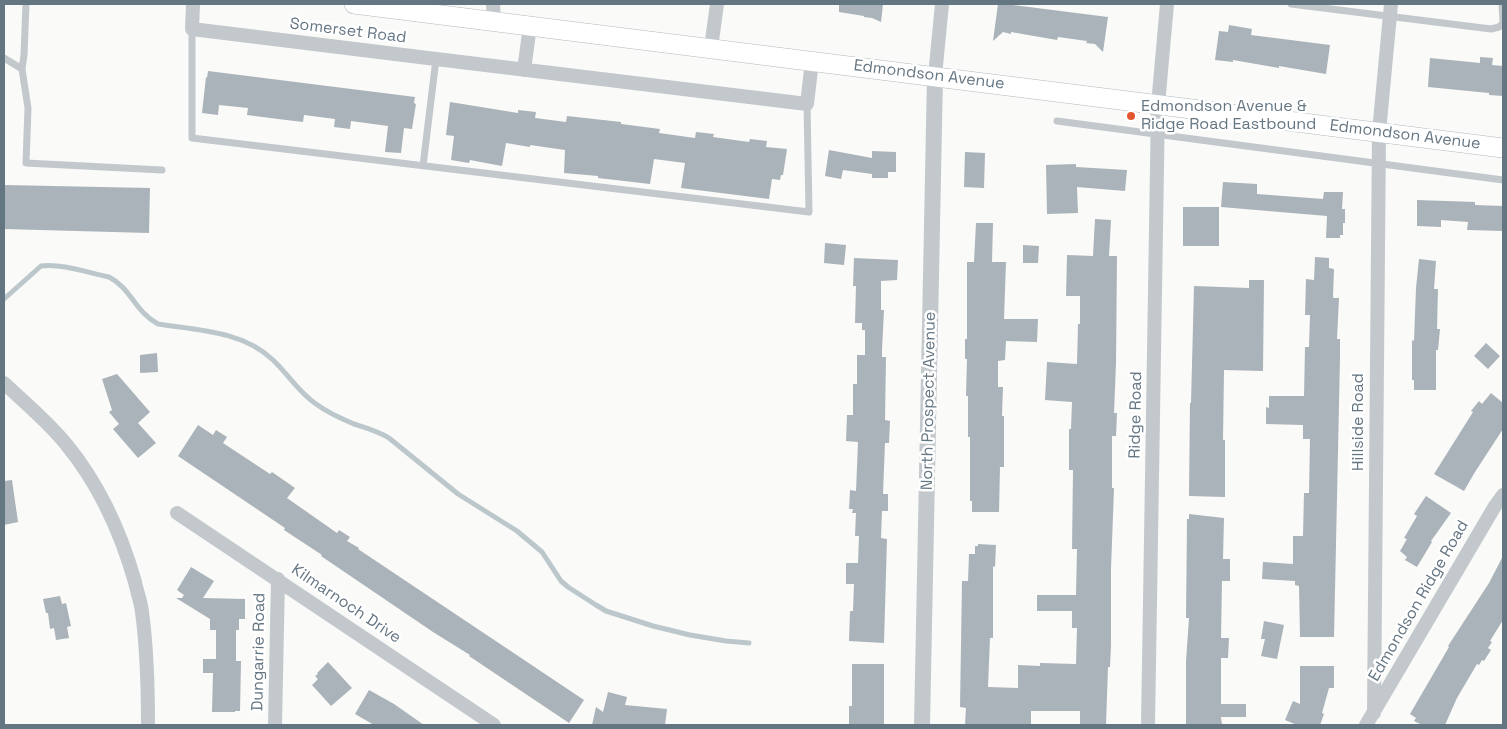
<!DOCTYPE html>
<style>
body{margin:0}
#map{position:relative;width:1507px;height:729px;overflow:hidden;background:#fafaf8;font-family:"Space Grotesk",sans-serif}
canvas{display:block}
.frame{position:absolute;inset:0;border:5px solid #657683;pointer-events:none}
</style>
<div id="map">
<canvas width="1507" height="729"></canvas>
<div class="frame"></div>
</div>
<script>
const c = document.querySelector('canvas').getContext('2d');
c.lineJoin = 'round';
function strokePath(path, color, width, dash) { c.strokeStyle = color; c.lineWidth = width; c.lineCap = dash ? 'butt' : 'round'; c.setLineDash(dash || []); c.stroke(path); }
function paint(path, color) { c.fillStyle = color; c.fill(path, 'evenodd'); }
function drawText(font, color, halo, rows, align = 'center') {
  c.font = font + ' "Space Grotesk",sans-serif'; c.lineWidth = 5; c.setLineDash([]); c.textBaseline = 'middle'; c.strokeStyle = halo; c.fillStyle = color; for (const [text, x, y, turn = 0] of rows) {
    c.save(); c.translate(x, y); c.rotate((+turn || 0) * Math.PI / 180); c.textAlign = isNaN(turn) ? turn : align; if (halo) c.strokeText(text, 0, 0); c.fillText(text, 0, 0); c.restore();
  }
}
const stream = new Path2D(`
 M4,299L41,266C61,263 89,273 109,277C131,288 135,312 158,324C197,330 243,331 273,360C288,374 299,393 316,404C327,412 342,419 354,424C367,428 378,431 389,438L458,494L517,531L542,552L561,581L568,587L596,605L606,611L653,626L690,635L726,641L749,643`);
const building = new Path2D(`
 M839,4H883L881,22L872,18L864,17V16L839,12Z
 M998,4H1013V5L1108,17L1103,52L1095,44L1086,43L1087,41L1058,37L1057,40L1011,32V34L1003,32L993,41Z
 M1229,25L1252,29L1251,35L1330,45L1326,74L1279,66V68L1233,60V62L1215,60L1219,31L1228,32Z
 M1480,57L1493,58L1492,65L1503,66V96L1489,95V93L1428,87L1430,58L1480,63Z
 M208,71L415,97L414,103L416,104L412,129L404,128L401,153L385,152L388,126L351,121L350,129L334,127L335,119L304,115L303,122L278,119L247,115L248,108L219,105L218,115L202,113L206,77L207,78Z
 M450,102L518,113V110L536,112L535,118L566,122L567,116L621,122V124L660,129L659,133L695,138L696,132L714,134L713,137L749,142L750,139L767,141L766,147L787,149L783,175H781L780,180L772,179L769,199L681,188L685,163L654,159L650,184L598,178V176L564,173L565,150L530,145V147L506,143L502,166L470,160L469,163L451,160L454,136L446,135Z
 M829,150L872,158V151L896,152V172H888V178H872V174L843,170L841,179L825,176Z
 M965,152L985,153L984,188L964,187Z
 M1076,164V167L1127,170L1125,191L1077,187L1078,213L1047,214L1046,165Z
 M1223,182L1257,184V194L1323,199L1324,192H1343L1342,209H1345V223H1343V235H1340V238H1326L1327,216L1221,207Z
 M4,185L150,188L149,233L4,229Z
 M1417,200L1475,202V205L1503,206V231L1467,230L1468,222L1441,220V227L1417,226Z
 M1183,207H1219V246H1183Z
 M1095,219L1111,220L1109,256H1117L1116,363L1114,413H1117L1116,436H1112V488H1114L1111,569V645L1110,667H1108L1106,725H1080V711H1031V725H965L966,708L960,707L962,581H968L969,554H975V546H978V544L996,545L995,567L993,566V638H990L988,687L1018,688V665L1040,666V663L1076,664L1077,628H1072V611H1037V595H1076L1077,549H1072L1073,470H1069V429H1071L1072,402L1045,400L1047,362L1077,364L1078,324H1080V296H1066L1067,255L1093,256Z
 M976,223H993L992,262H1006L1004,319H1038L1037,342L1006,341L1005,360L998,361V387H1003L1002,416H1004V467H1000L999,512H972V501H970V437H968V396H966L967,359H965V339H967V262H974Z
 M825,243L846,245L844,265L824,263Z
 M1023,245L1039,246L1038,263H1023Z
 M1315,257L1329,258V268L1334,269L1333,297L1334,298H1339L1337,339H1340V357L1334,637H1300L1299,586L1295,585V581L1262,579L1263,562L1293,564V536H1303L1304,493H1309L1310,439H1303V425L1266,424V407L1269,408V396H1304L1305,347H1309L1310,315H1305L1306,279L1314,280Z
 M854,258L898,260L897,280L881,281V310H884L882,350V357H886L885,420L890,421L889,443H885L883,494H888V511H882L881,538L887,539L884,643L849,641L850,611H853L854,584H846V563H858L859,536H855L856,513H852L853,509H849L850,490L856,491L858,442L846,441L847,415H853V384H857V355H865V330H862V323H855L856,286H853Z
 M1419,259L1436,261L1434,289H1438L1437,329H1440L1438,350H1436V390H1414V380H1412V340L1414,341L1416,288Z
 M1249,280H1264L1263,371L1224,370L1223,440H1225V497L1189,496L1190,403H1191L1194,286L1249,288Z
 M1486,343L1500,356L1488,369L1474,356Z
 M157,353L158,372L140,373V355Z
 M117,374L150,412L138,423L156,443L138,458L113,429L119,424L109,412L112,410L102,379Z
 M1491,393L1503,403V429L1475,472L1464,491L1434,474L1473,412L1471,411L1479,401L1482,404Z
 M198,425L213,435L216,430L227,437L223,443L270,474L272,472L295,488L287,498L337,533L339,530L350,537L347,541L359,548L358,549L584,700L569,723L469,656L470,655L433,632L321,556L322,555L284,530L285,528L178,456Z
 M12,480L18,522L4,525V481Z
 M1426,496L1451,513L1431,541L1432,542L1417,567L1405,560L1407,557L1400,551L1407,539L1404,538L1417,516L1414,514Z
 M1189,514L1224,518L1223,559H1230V581H1222L1221,638H1229L1228,658H1221V704H1246V717H1221L1222,725H1186V661L1189,618H1186L1187,519H1189Z
 M1503,556V620L1490,641L1492,642L1488,648L1491,650L1484,661L1482,660L1479,665L1477,664L1457,698L1445,725H1422L1414,721L1416,718L1410,714L1449,647L1448,646L1489,583Z
 M191,567L214,581L203,598L245,599V619H239V630H236V661H241L240,711H235V712H212L213,673H203V659H216V630H210V619L176,598H182L184,595L177,590Z
 M60,596L62,604L66,603L71,626L67,627L69,638L56,640L54,628L50,629L48,613H46L43,599Z
 M1264,621L1284,625L1277,659L1261,656L1265,639H1261Z
 M328,662L352,688L331,706L312,685L318,679L315,676L318,674L317,673Z
 M852,664H884V725H849V706H852Z
 M1300,666H1334V688H1329L1322,713L1324,714L1320,725H1297L1285,720L1293,701L1300,704Z
 M369,690L394,704L424,725H374L355,714Z
 M608,692L627,697L625,705L667,709L665,725H592L596,707L603,712Z`);
const service = new Path2D(`
 M1291,4L1491,29L1499,27L1503,23L1502,4
 M192,29V138L809,212L807,104
 M4,58L22,69L24,55L26,4
 M22,69L28,108L26,163L162,170
 M1057,121L1503,180
 M423,166L436,59`);
const minor = new Path2D(`
 M193,4L192,29L436,59L807,104L812,61
 M493,4L494,21
 M711,48L717,4
 M524,70L530,26
 M935,76L942,4
 M4,383C25,403 48,422 66,444C99,484 121,533 135,582C137,592 141,602 142,612C147,649 148,688 148,725
 M177,513L494,725
 M1374,713L1379,132L1391,4
 M275,725L278,579
 M1148,725L1158,105L1167,4
 M1366,725L1495,506L1503,495`);
const tertiary = new Path2D(`
 M922,725L935,76`);
const secondary = new Path2D(`
 M354,4L1503,148`);
const markers = [
 [1131,116,5,"#e4572e"]
];
const streetNames = [
 ["Somerset Road",348,31,7],
 ["Edmondson Avenue",929,75,7],
 ["Edmondson Avenue",1405,135,7],
 ["North Prospect Avenue",929,401,-89],
 ["Ridge Road",1136,415,-89],
 ["Hillside Road",1359,422,-90],
 ["Edmondson Ridge Road",1419,601,-60],
 ["Kilmarnoch Drive",346,604,34],
 ["Dungarrie Road",259,652,-89]
];
const poiNames = [
 ["Edmondson Avenue &",1141,107],
 ["Ridge Road Eastbound",1141,125]
];
strokePath(stream, '#bbc7cb', 5);
paint(building, '#aab3b9');
strokePath(secondary, '#b3babf', 20);
strokePath(service, '#c3c8cc', 7);
strokePath(minor, '#c3c8cc', 14);
strokePath(tertiary, '#c3c8cc', 16);
strokePath(secondary, '#fff', 19);
for (const [x, y, r, color] of markers) { const dot = new Path2D(); dot.arc(x, y, r, 0, 2 * Math.PI); c.fillStyle = color; c.fill(dot); strokePath(dot, '#fff', 2); }
drawText('16px', '#657683', '#fff', streetNames);
drawText('16px', '#657683', '#fff', poiNames, 'left');
</script>
